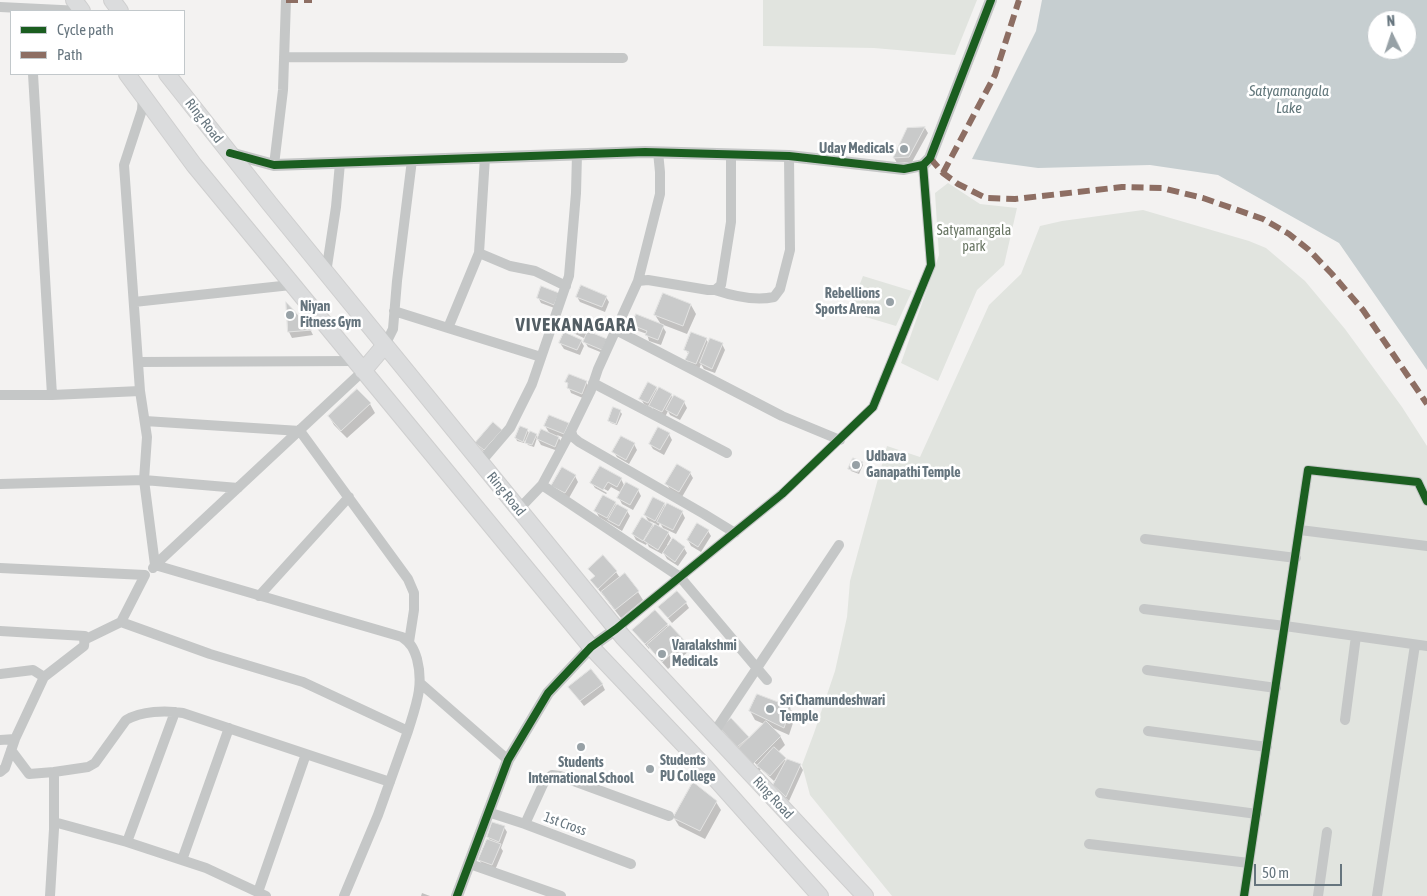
<!DOCTYPE html>
<style>
body{margin:0}
#map{position:relative;width:1427px;height:896px;overflow:hidden;background:#f3f2f1;font-family:"Asap Condensed",sans-serif}
canvas{display:block}
.legend{position:absolute;left:10px;top:10px;width:175px;height:65px;box-sizing:border-box;background:#fff;border:1px solid #c2c8cb;margin:0;padding:6px 9px;list-style:none;font-size:15px;color:#66757e}
.legend li{display:flex;align-items:center;gap:10px;height:25px}
.legend b{width:25px;border:1px solid #c2c8cb}
.north{position:absolute;left:1367px;top:10px;width:50px;height:50px;box-sizing:border-box;background:#fff;border:1px solid #c2c8cb;border-radius:50%;rotate:356deg;font-size:14px;font-weight:700;line-height:20px;text-align:center;color:#66757e}
.north::after{content:'';display:block;margin:auto;width:18px;height:22px;background:#97a1a6;clip-path:polygon(50% 0,100% 100%,50% 72%,0 100%)}
.scale{position:absolute;left:1254px;top:864px;width:88px;height:22px;box-sizing:border-box;border:2px solid #66757e;border-top:0;padding-left:6px;font-size:15px;line-height:18px;white-space:nowrap;color:#66757e;-webkit-text-stroke:4px #fff;paint-order:stroke}
</style>
<div id="map">
<canvas width="1427" height="896"></canvas>
<ul class="legend">
<li><b style="height:6px;background:#1b5e20"></b>Cycle path</li>
<li><b style="height:6px;background:#8d6e63"></b>Path</li>
</ul>
<div class="north">N</div>
<div class="scale">50 m</div>
</div>
<script>
const c = document.querySelector('canvas').getContext('2d');
c.lineJoin = 'round';
function paint(path, color) { c.fillStyle = color; c.fill(path, 'evenodd'); }
function strokePath(path, color, width, dash) { c.strokeStyle = color; c.lineWidth = width; c.lineCap = dash ? 'butt' : 'round'; c.setLineDash(dash || []); c.stroke(path); }
function drawText(font, color, halo, rows, align = 'center') {
  c.font = font + ' "Asap Condensed",sans-serif'; c.lineWidth = 5; c.setLineDash([]); c.textBaseline = 'middle'; c.strokeStyle = halo; c.fillStyle = color; for (const [text, x, y, turn = 0] of rows) {
    c.save(); c.translate(x, y); c.rotate((+turn || 0) * Math.PI / 180); c.textAlign = isNaN(turn) ? turn : align; if (halo) c.strokeText(text, 0, 0); c.fillText(text, 0, 0); c.restore();
  }
}
const green = new Path2D(`
 M763,0H977L955,55L874,48L763,46Z
 M948,183L980,204L1017,208L1004,265L977,290L938,381L901,363L939,255L935,193Z
 M1143,210L1249,241L1266,248L1305,281L1345,329L1402,407L1427,446V896H892L810,795L802,765L814,733L835,671L847,617L850,581L887,446L920,457L989,305L1021,274L1040,226L1062,221Z
 M863,276L912,291L896,326L849,312Z`);
const water = new Path2D(`
 M1042,0H1427V370L1339,243L1218,175L1150,165L1038,168L972,159L1036,31ZM1377,20H1407V50H1377Z`);
const shadow = new Path2D(`
 M925,128L928,133L912,162L897,163L894,158L908,129Z
 M542,288L557,309L541,303L538,297Z
 M577,297H606L609,302L605,312L580,302Z
 M691,305L696,314L687,334L661,324L666,332L661,345L649,341L647,334L636,330L633,325L662,326L655,315Z
 M287,306L311,331L313,335L292,338L289,332Z
 M585,324L588,329L587,332L606,340L605,354L588,347L585,342L586,339L571,332L568,327Z
 M706,339L709,344H722L725,350L715,373L704,369L701,364L699,369L690,365L687,360L689,355L686,350Z
 M581,341L584,346L580,355L564,349L560,343Z
 M567,382H586L589,387L585,399L571,393Z
 M656,388L658,392L671,395L673,399L684,402L687,408L680,420L670,415L668,411L665,417L654,411L652,407L651,408L644,404L641,399Z
 M357,391L370,404L375,413L347,438L334,425L329,416Z
 M620,411L622,414L617,425L611,423L609,421Z
 M568,424L571,430L567,439L557,435L562,443L558,451L541,445L537,438L534,447L528,445L525,440L524,443L517,441L516,438L527,430L530,434L536,435L539,439L550,434L545,426Z
 M501,431L488,455L480,448L476,443Z
 M669,434L672,440L664,455L653,449L650,444Z
 M634,444L637,450L629,464L617,457L614,452Z
 M862,463L863,465L859,474L851,471L850,469Z
 M562,469L575,476L578,482L569,498L556,491Z
 M690,473L693,478L682,497L670,490L667,484Z
 M621,479L625,487L638,490L641,496L633,510L622,504L619,498L622,493L611,487L608,491L595,484V486L607,493L606,494L595,488L592,483Z
 M615,503L617,507L627,511L630,516L622,531L599,517L596,511Z
 M664,504L666,508L682,512L685,518L676,534L663,528L660,523L658,527L668,533L671,538L667,545L684,548L687,553L678,566L667,559L663,552L662,554L649,547L647,543L646,545L636,540L633,534L650,524L645,515ZM650,521L656,524L654,528Z
 M708,531L711,536L701,552L691,546L688,540Z
 M603,557L616,572L620,578L638,592L643,600L621,618L591,580L595,577L590,569Z
 M686,603L689,608L672,623L659,607Z
 M667,625L684,642L689,651L668,669L654,653L650,647L649,649L637,635Z
 M602,684L605,690L584,706L573,692Z
 M790,708L795,717L789,735L771,727L780,736L785,745L778,752L786,761L800,765L803,770L789,801L778,791L775,785L779,775L774,781L761,769L759,771L757,769L759,767L746,754L744,756L725,734L722,729L748,737L749,739L764,724L755,720L750,711Z
 M716,802L721,810L705,839L679,826L674,818Z
 M504,827L507,832L501,848L503,851L495,870L483,865L479,860L490,841L488,837Z
 M422,893L430,896H421Z`);
const building = new Path2D(`
 M925,127L909,157L893,158L907,128Z
 M581,285L607,296L602,307L576,297Z
 M541,286L559,293L554,305L537,298Z
 M663,293L691,304L683,326L654,315Z
 M286,302L312,330L288,332Z
 M636,314L664,325L658,340L645,335L647,331L632,325Z
 M571,317L586,323L581,333L566,327Z
 M588,331L607,339L602,350L583,342Z
 M564,332L582,340L577,350L559,343Z
 M691,332L707,338L696,364L685,360L689,352L684,350Z
 M710,338L723,343L712,369L700,363Z
 M569,374L587,381L582,394L567,388L568,383L565,382Z
 M648,382L657,387L648,403L639,399Z
 M659,387L672,394L662,412L649,406Z
 M357,389L371,403L341,431L328,416Z
 M674,395L685,401L677,416L666,410Z
 M613,407L621,410L616,424L608,421Z
 M549,415L569,423L564,434L544,426Z
 M493,422L502,430L484,450L475,443Z
 M520,426L528,429L523,442L515,438Z
 M658,427L670,433L660,450L649,444Z
 M541,429L559,437L555,447L537,439Z
 M530,431L537,434L532,445L525,443Z
 M621,436L635,443L626,460L612,452Z
 M853,458L863,462L858,472L848,469Z
 M677,464L691,472L679,492L665,484Z
 M600,466L622,478L617,487L608,482L603,490L590,483Z
 M562,467L576,475L565,493L551,486Z
 M626,482L639,489L630,505L617,498Z
 M603,495L616,502L607,518L594,511Z
 M653,497L665,503L655,521L644,515Z
 M667,503L683,511L673,530L657,522Z
 M617,504L628,510L619,526L608,520Z
 M642,517L653,524L643,541L632,534Z
 M697,523L709,530L698,547L687,540Z
 M655,524L669,532L658,550L644,541Z
 M673,538L685,547L675,562L663,553Z
 M603,555L617,571L598,589L590,580L595,576L588,569Z
 M625,573L639,591L615,610L601,592Z
 M677,591L687,602L668,618L658,607Z
 M655,610L668,624L645,644L632,630Z
 M670,625L685,641L662,662L647,645Z
 M591,669L603,684L580,701L568,687Z
 M757,694L791,707L784,728L749,711Z
 M731,718L749,737L737,747L720,728Z
 M766,721L781,736L753,764L738,749Z
 M774,747L786,758L770,776L757,766Z
 M787,759L801,764L786,797L773,785Z
 M693,782L717,801L700,831L673,818Z
 M492,822L505,826L499,842L487,837Z
 M487,839L501,844L492,865L478,860Z`);
const minor = new Path2D(`
 M0,7L81,11
 M284,57L623,58
 M33,74L52,395
 M658,152L660,172V194L638,281L598,369L591,390L571,431L573,437L579,442L704,514L735,533
 M274,165L283,90L286,0
 M479,253L510,266L535,271L566,286
 M326,273L336,207L340,163
 M638,281L648,280L708,290H715L721,285L731,222V155
 M715,290C733,296 755,301 774,297L780,289L790,250L789,156
 M134,302L291,285
 M394,311L448,328L479,253L485,157
 M448,328L541,357
 M616,330L782,416L840,440
 M385,345L393,329L397,281L412,160
 M138,362L354,361
 M593,383L727,453
 M140,391L147,437L144,480L155,565L153,568
 M0,395H52L140,391L124,165L142,110L143,96
 M145,421L300,431L408,579L414,593V610L409,642
 M480,463L510,428L532,384L569,276L576,193L577,154
 M0,484L144,480L238,488
 M542,485L680,577L767,680
 M519,509L542,485L571,431
 M1300,530L1427,546
 M1145,539L1296,558
 M155,565L402,637C411,643 414,649 417,659C424,686 416,705 408,731
 M155,565L363,371
 M0,568L145,575L121,622L84,640
 M259,596L349,497
 M1144,609L1285,626L1427,646
 M121,622L210,654L303,682L408,731L378,815L344,896
 M616,629L782,494L873,407L931,265L923,165
 M0,631L85,636L84,646L44,677
 M1147,670L1276,688
 M0,674L33,670L44,677L15,739L5,768L0,772
 M420,683L508,760
 M1345,720L1356,636
 M1148,731L1267,747
 M713,734L839,545
 M0,740L15,739
 M11,750L29,774L54,772V829L50,896
 M54,772L88,767L95,763L126,720C142,711 165,710 183,713L390,782
 M1100,793L1257,814
 M488,812L525,824L631,864
 M54,822L127,842L206,868L266,896
 M525,824L545,780L552,775L560,776L669,816
 M127,842L175,712
 M1089,844L1249,863
 M182,860L229,728
 M470,864L561,896
 M258,892L306,754
 M1244,896L1308,470L1418,482L1427,501
 M1318,896L1327,832
 M1377,896L1415,645`);
const tertiary = new Path2D(`
 M230,153L274,165L645,152L789,156L904,169L923,165L930,158L991,0
 M457,896L508,760L548,693L591,647L616,629`);
const primary = new Path2D(`
 M74,0L82,11
 M112,0L120,11
 M127,74L194,165L591,647L705,767L820,896
 M167,74L270,204L623,637L865,896
 M363,371L385,345`);
const quiet = new Path2D(`
 M286,0H312
 M930,158L943,173L958,184L986,198L1015,199L1122,187L1162,188L1203,198L1263,219L1289,234L1309,250L1332,274L1363,310L1427,404
 M943,173L995,75L1019,0`);
const cycleway = new Path2D(`
 M230,153L274,165L645,152L789,156L904,169L923,165L930,158L991,0
 M457,896L508,760L548,693L591,647L616,629L782,494L873,407L931,265L923,165
 M1244,896L1308,470L1418,482L1427,501`);
const markers = [
 [904,149,5,"#97a1a6"],
 [890,302,5,"#97a1a6"],
 [290,315,5,"#97a1a6"],
 [856,465,5,"#97a1a6"],
 [662,654,5,"#97a1a6"],
 [770,709,5,"#97a1a6"],
 [581,747,5,"#97a1a6"],
 [650,769,5,"#97a1a6"]
];
const streetNames = [
 ["Ring Road",204,121,52],
 ["Ring Road",506,494,51],
 ["Ring Road",773,798,47],
 ["1st Cross",565,824,20]
];
const poiNames = [
 ["Uday Medicals",894,149,"right"],
 ["Rebellions",880,294,"right"],
 ["Sports Arena",880,310,"right"],
 ["Niyan",300,307],
 ["Fitness Gym",300,323],
 ["Udbava",866,457],
 ["Ganapathi Temple",866,473],
 ["Varalakshmi",672,646],
 ["Medicals",672,662],
 ["Sri Chamundeshwari",780,701],
 ["Temple",780,717],
 ["Students",660,761],
 ["PU College",660,777],
 ["Students",581,763,"center"],
 ["International School",581,779,"center"]
];
const parkNames = [
 ["Satyamangala",974,231],
 ["park",974,247]
];
const waterNames = [
 ["Satyamangala",1289,91],
 ["Lake",1289,108]
];
const districtNames = [
 ["VIVEKANAGARA",576,325]
];
paint(green, '#e1e4df');
paint(water, '#c6ced0');
paint(shadow, '#0003');
paint(building, '#c9caca');
strokePath(building, '#e2e2e1', 1);
strokePath(primary, '#cfcfcf', 18);
strokePath(minor, '#c5c7c7', 10);
strokePath(tertiary, '#c5c7c7', 12);
strokePath(primary, '#dbdcdd', 16);
strokePath(quiet, '#8d6e63', 6, [12, 6]);
strokePath(cycleway, '#1b5e20', 8);
for (const [x, y, r, color] of markers) { const dot = new Path2D(); dot.arc(x, y, r, 0, 2 * Math.PI); c.fillStyle = color; c.fill(dot); strokePath(dot, '#fff', 2); }
drawText('14px', '#66757e', '#fff', streetNames);
drawText('bold 14px', '#66757e', '#fff', poiNames, 'left');
drawText('14px', '#697664', '#fff', parkNames);
drawText('italic 15px', '#62777b', '#fff', waterNames);
c.letterSpacing = '1px';
drawText('bold 19px', '#535e64', '#fff', districtNames);
c.letterSpacing = '0px';
</script>
